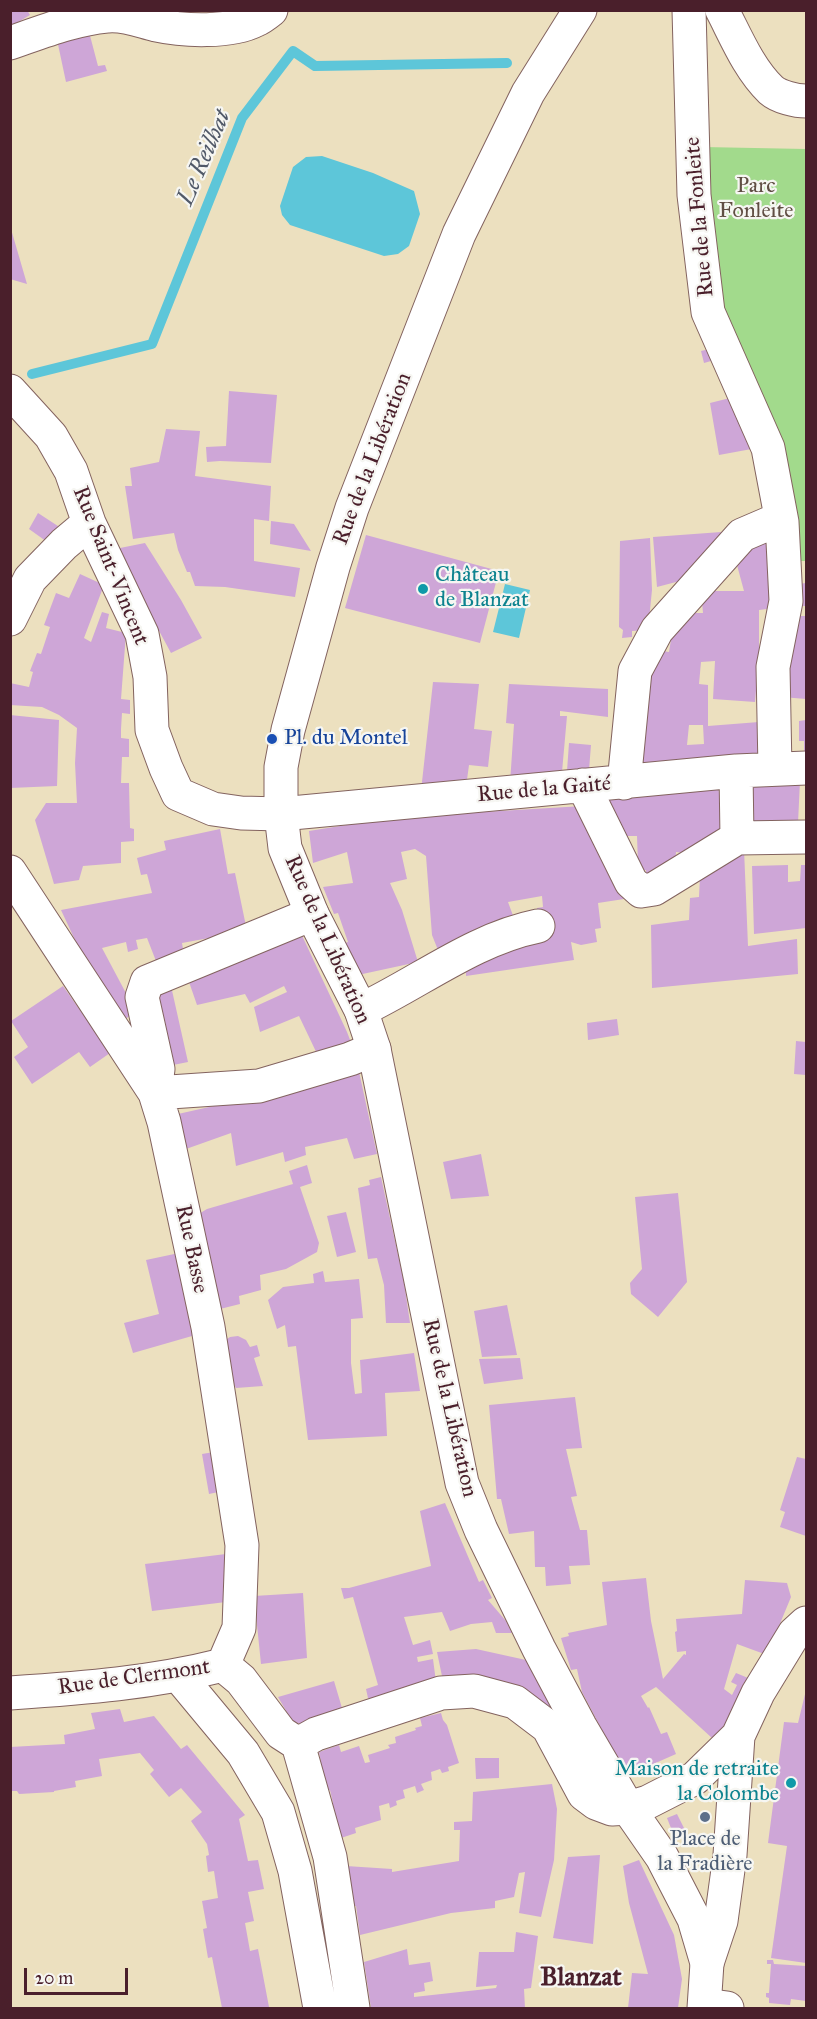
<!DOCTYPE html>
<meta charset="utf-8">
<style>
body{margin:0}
#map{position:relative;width:817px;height:2019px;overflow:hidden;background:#ece0bf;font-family:"IM FELL Great Primer",serif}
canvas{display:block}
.frame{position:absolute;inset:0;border:12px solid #4a1f2b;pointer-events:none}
.scale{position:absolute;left:24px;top:1968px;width:104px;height:27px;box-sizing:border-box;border:3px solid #4a1f2b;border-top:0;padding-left:8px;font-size:18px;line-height:21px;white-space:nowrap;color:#4a1f2b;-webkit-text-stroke:4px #f6f6f2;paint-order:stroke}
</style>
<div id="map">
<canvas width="817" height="2019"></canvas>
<div class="frame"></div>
<div class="scale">20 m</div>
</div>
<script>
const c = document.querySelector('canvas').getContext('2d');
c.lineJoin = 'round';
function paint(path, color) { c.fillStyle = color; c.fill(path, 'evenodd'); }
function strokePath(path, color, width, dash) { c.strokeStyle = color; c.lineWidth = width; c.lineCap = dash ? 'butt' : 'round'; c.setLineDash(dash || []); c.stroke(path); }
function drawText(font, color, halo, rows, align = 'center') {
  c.font = font + ' "IM FELL Great Primer",serif'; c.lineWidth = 4.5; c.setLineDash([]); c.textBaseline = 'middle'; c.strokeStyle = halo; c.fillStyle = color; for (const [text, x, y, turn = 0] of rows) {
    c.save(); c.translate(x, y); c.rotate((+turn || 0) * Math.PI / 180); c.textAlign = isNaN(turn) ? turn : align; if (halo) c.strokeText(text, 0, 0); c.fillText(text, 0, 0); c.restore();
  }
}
const green = new Path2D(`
 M703,147L806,149V561H797L715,310Z`);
const water = new Path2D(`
 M322,156L373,173L414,191L420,214L409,246L398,254L384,256L290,225L282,215L280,206L293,167L306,157Z
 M505,584L530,590L519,638L493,632Z`);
const stream = new Path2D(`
 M32,374L152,344L242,118L293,51L315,66L507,63`);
const building = new Path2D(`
 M10,10H27L30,15L10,27Z
 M88,28L98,66L105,65L107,71L66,82L56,35Z
 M10,229H11L27,284L10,279Z
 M714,348L718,359L704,363L701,351Z
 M229,391L277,395L271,463L220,461L207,462L206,447L226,446Z
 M734,397L757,448L719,455L710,403Z
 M166,429L200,431L195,476L271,486L269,521L254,519V561L300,568L295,597L225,587L195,586L190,572H187L178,550L174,533L133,539L125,486H132L130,468L159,462Z
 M38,513L64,530L50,544L29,529Z
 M271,521L294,524L311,551L270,544Z
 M735,531L695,577L657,587L653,537Z
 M366,535L499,571L480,643L345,608Z
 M650,538L652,590L648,630L632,631V637L622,638L623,630L619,627L620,541Z
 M755,539L774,545L775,608L759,610V657L755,702L713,699L715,661L701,662L699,684L708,685V726L759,722V751L750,760L637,769L636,746L657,650L669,652L674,621L681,613H703L701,591H744L734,554ZM689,725H703L704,744L687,745Z
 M145,543L181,600L202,638L171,653L115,549Z
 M80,574L104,585L84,638L91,642L102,612L109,614L106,628L126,633L121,699L130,700V714L122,713L121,729V738L129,739V757H122L121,783H129L130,828L134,829V841L121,842V863L83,866L79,880L54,884L35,820L46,803H77L75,763L77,728L59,715L42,707L10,705V683L29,687L33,672L30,671L37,653L41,654L50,627L44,625L56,593L69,598Z
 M806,583V606H800L798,584Z
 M794,616H806V699L782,697Z
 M433,682L479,684L474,729L492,731L488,767L469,765L466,787L421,791Z
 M509,684L608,689V717L560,711V716H567L562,772L510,783L514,724L506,723Z
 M10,715L59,720L57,786L10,788Z
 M806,720V756H804V741H799V721Z
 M569,743L591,745L589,770L567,771Z
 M717,778L725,836L685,853L676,852L675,869L646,877V870H641L638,864L637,836H620L606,800Z
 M800,781L798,823H749V785Z
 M465,806L466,813L583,806L612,857L624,899L598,903L601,928L595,929L597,942L581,945L571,942L574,960L466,976V968L537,913V908L543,907L542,896L508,902L515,921L440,955L432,935L426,856L415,849L401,852L407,879L390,883L402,910L418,962L358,975L345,943L348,942L338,913L334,914L323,887L353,883L347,852L313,863L309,831Z
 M220,829L228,874L235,873L247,931L182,943L184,955L156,961L147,938L136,940L138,949L128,952L126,942L102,948L136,1012L119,1023L82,955L61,910L152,893L147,874L141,875L137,858L166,850L164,841Z
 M744,849L748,946L797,939L798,974L652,988L651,925L689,920L690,898L699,897L700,876Z
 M788,865V882L800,881L801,865H806V928L754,934L752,866Z
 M299,929L347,1032L352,1045L320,1060L299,1016L260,1032L254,1007L287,992L284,986L250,1003L245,994L197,1005L188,979Z
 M63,986L110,1053L90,1067L79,1052L32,1084L14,1057L28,1047L11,1021Z
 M171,986L188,1062L168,1066L152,994Z
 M617,1019L619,1035L588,1040L587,1023Z
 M796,1041L806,1042V1075L794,1074Z
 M358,1067L377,1154L354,1159L347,1138L305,1147L306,1155L285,1162L283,1152L236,1166L231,1133L186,1149L178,1114L227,1103Z
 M481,1154L489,1196L451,1199L443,1162Z
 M307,1165L312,1183L300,1187L319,1243L317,1252L286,1269L260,1275L261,1290L239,1296L240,1304L212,1311L197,1215L207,1209L293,1184L289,1171Z
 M381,1177L404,1282L410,1323H386L384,1285L377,1258L368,1259L358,1188L370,1185L369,1180Z
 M678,1193L687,1282L658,1317L631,1294L630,1283L642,1269L635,1197Z
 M346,1212L356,1252L337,1257L327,1216Z
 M179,1253L199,1334L133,1353L124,1323L159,1314L146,1260Z
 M323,1271L325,1282L359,1279L363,1318L351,1319V1363L355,1394L362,1393L360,1360L414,1353L420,1391L385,1393L387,1436L308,1440L296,1346L288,1347L285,1325L277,1329L268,1300L283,1287L314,1283L313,1274Z
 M507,1305L517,1355L482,1357L474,1311Z
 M238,1336L246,1340L250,1347L257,1345L260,1356L254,1358L263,1386L236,1388L231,1379L224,1341L230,1337Z
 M520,1358L523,1379L484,1384L479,1359Z
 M575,1397L582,1448L566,1449L577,1496L571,1497L580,1530H587L590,1565L569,1566L571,1584L546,1586L545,1567H535L534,1531L509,1534L501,1499H497L489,1405Z
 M220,1451L228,1490L209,1494L202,1454Z
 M797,1457L806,1459V1536L780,1527L785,1512L780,1510Z
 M445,1503L479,1582L483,1580L492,1598L488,1600L506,1621L512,1633H496L492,1622L471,1624L450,1631L442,1612L404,1617L413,1645L430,1640L433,1654L417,1657L418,1662L433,1659L436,1682L375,1701L368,1698L366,1689L378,1685L353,1597L344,1599L341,1588H349L431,1566L420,1511Z
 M234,1553L226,1602L152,1611L145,1564Z
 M646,1578L651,1621L663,1679L684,1654L686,1655V1651L677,1652L675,1632L677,1631L676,1619L742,1614L745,1580L787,1583L791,1597L767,1655L737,1644L724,1689L732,1695L737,1685L731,1682L736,1673L753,1680L727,1723L712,1738L656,1687L641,1696L648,1708L649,1707L661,1734L667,1732L676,1754L626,1776L582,1692L577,1669L571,1670L561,1638L569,1636L568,1633L607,1625L602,1582Z
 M303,1593L307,1658L261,1664L254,1596Z
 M476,1649L526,1660L553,1709L484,1677L483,1675L443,1681L437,1652Z
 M334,1681L342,1708L337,1712L301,1724L292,1721L278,1697Z
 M806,1690V1963L771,1958L787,1846L768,1843L784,1722L798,1723Z
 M120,1709L124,1722L154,1716L181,1749L187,1745L245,1815L239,1819L248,1861L258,1860L264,1889L248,1892L254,1921L245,1923L250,1951L258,1949L269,2007L259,2008H222L212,1957L208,1958L203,1929L207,1928L202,1901L218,1898L214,1871L208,1872L206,1856L209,1855L207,1844L191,1821L202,1812L181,1788L169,1797L150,1774L154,1770L140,1753L99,1759L102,1776L75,1781L76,1787L54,1791V1792L19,1794L17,1791H10V1747L65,1744L64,1735L95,1729L91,1713Z
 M441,1713L443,1720L447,1725L459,1763L448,1767L449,1771L442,1773L440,1769L431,1772L432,1780L421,1784L424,1790L417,1793L415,1786L403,1790L405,1798L396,1801L397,1805L390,1808L389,1803L379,1806L381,1820L355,1828L356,1833L338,1839L329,1804L333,1803L330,1790L322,1792L315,1765L321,1763L319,1752L339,1745L341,1752L359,1746L365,1763L370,1762L368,1755L390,1748L388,1745L396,1743L395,1737L416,1730L415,1728L422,1726L420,1718Z
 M475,1758H499V1778L476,1779Z
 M552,1784L557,1809L554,1860L541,1917L519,1913L525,1872L519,1873L514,1897L495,1901V1908L451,1913L360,1935L356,1906H350L346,1866L392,1869V1872L459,1861L460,1830H454V1822L472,1821L473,1792Z
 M677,1814L685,1830L673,1833L667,1818Z
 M600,1855L593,1944L553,1938L568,1857Z
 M639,1860L674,1935L682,1979L678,2008H628L632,1973L648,1974L629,1903L623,1866Z
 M516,1932L538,1936L531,1988L524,1989L525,2008H371L364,1962L407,1949L409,1965L430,1962L433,1981L424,1983L425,1991L414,1993V1997L496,1988L497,1985L476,1987L479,1952H514Z
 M767,1960H773L774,1964L806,1966V2001L791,1999L790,2005L769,2003V1998L766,1997V1993H769L771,1964H767Z`);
const minor = new Path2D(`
 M689,10L694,195L708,312L768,448L782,522L786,601L773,667L775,769
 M722,10C736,37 749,69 771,90C779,97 796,101 806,101
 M10,43C42,32 74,19 107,16C124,14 140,21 156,25C183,31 231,33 256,20C261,18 266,14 271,10
 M10,391L51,436L71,471L89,523L142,634L150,677L152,730L166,768L178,794L213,809L241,813L281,814L736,771L806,768
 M10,619L30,579L64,544L89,523
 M736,771L737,838
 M624,783L635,671L657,630L742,535L770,523L782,522
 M583,785L631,882L641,891L654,889L737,838L806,837
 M10,872L155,1093L164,1122L208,1327L242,1545L239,1628L223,1665
 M312,914L147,982L142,997L158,1069L155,1093L259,1086L350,1059L374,1049
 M361,1010C420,982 474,939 538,926
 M179,1676L243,1753L278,1812L295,1871L320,2008
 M10,1693C84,1688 152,1683 223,1665L241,1680L281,1733L298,1744L316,1734L441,1693L474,1691L515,1702L548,1727L584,1794L596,1803L612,1809L628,1808L648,1802L695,1778L738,1736L758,1693L794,1634L806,1623
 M298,1744L330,1857L353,2008
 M707,1963L721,1921L730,1855L738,1736
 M705,2005L727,2008`);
const tertiary = new Path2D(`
 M580,10L528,93L459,234L352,508L333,567L288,730L281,767V814L285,848L312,914L361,1010L374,1049L462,1483L481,1530L539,1649L580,1726L628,1808L662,1857L694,1919L707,1963L704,2008`);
const markers = [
 [423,589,6,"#0f9aa8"],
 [272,739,6,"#1a4fb4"],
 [791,1783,6,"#0f9aa8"],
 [705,1817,6,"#5c6f8a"]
];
const parkNames = [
 ["Parc",756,187],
 ["Fonleite",756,212]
];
const streetNames = [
 ["Rue de la Fonleite",700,217,-95],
 ["Rue de la Libération",373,459,-69],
 ["Rue Saint-Vincent",110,566,68],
 ["Rue de la Gaité",544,790,-5],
 ["Rue de la Libération",327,940,66],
 ["Rue Basse",191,1249,78],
 ["Rue de la Libération",449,1408,77],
 ["Rue de Clermont",134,1678,-8]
];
const cultureNames = [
 ["Château",435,576],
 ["de Blanzat",435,601],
 ["Maison de retraite",779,1770,"right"],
 ["la Colombe",779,1795,"right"]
];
const transitNames = [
 ["Pl. du Montel",284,739]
];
const serviceNames = [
 ["Place de",705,1840],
 ["la Fradière",705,1865]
];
const waterNames = [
 ["Le Reilhat",205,158,-67]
];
const quarterNames = [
 ["Blanzat",581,1979]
];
paint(green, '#a2da8c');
paint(water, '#5dc6d9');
strokePath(stream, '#5dc6d9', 10);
paint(building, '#cea6d7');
strokePath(minor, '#83635f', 35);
strokePath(tertiary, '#83635f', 35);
strokePath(minor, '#fff', 33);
strokePath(tertiary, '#fff', 33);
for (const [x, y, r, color] of markers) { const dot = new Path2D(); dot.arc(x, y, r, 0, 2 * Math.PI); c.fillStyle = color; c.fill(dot); strokePath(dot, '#f6f6f2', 2); }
drawText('22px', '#604e43', '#f6f6f2', parkNames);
drawText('22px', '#4a1f2b', '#f6f6f2', streetNames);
drawText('22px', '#0d838f', '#f6f6f2', cultureNames, 'left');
drawText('22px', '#164399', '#f6f6f2', transitNames, 'left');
drawText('22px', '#4e5e75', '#f6f6f2', serviceNames);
drawText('italic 24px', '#515968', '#f6f6f2', waterNames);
drawText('bold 26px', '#4a1f2b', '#f6f6f2', quarterNames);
</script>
